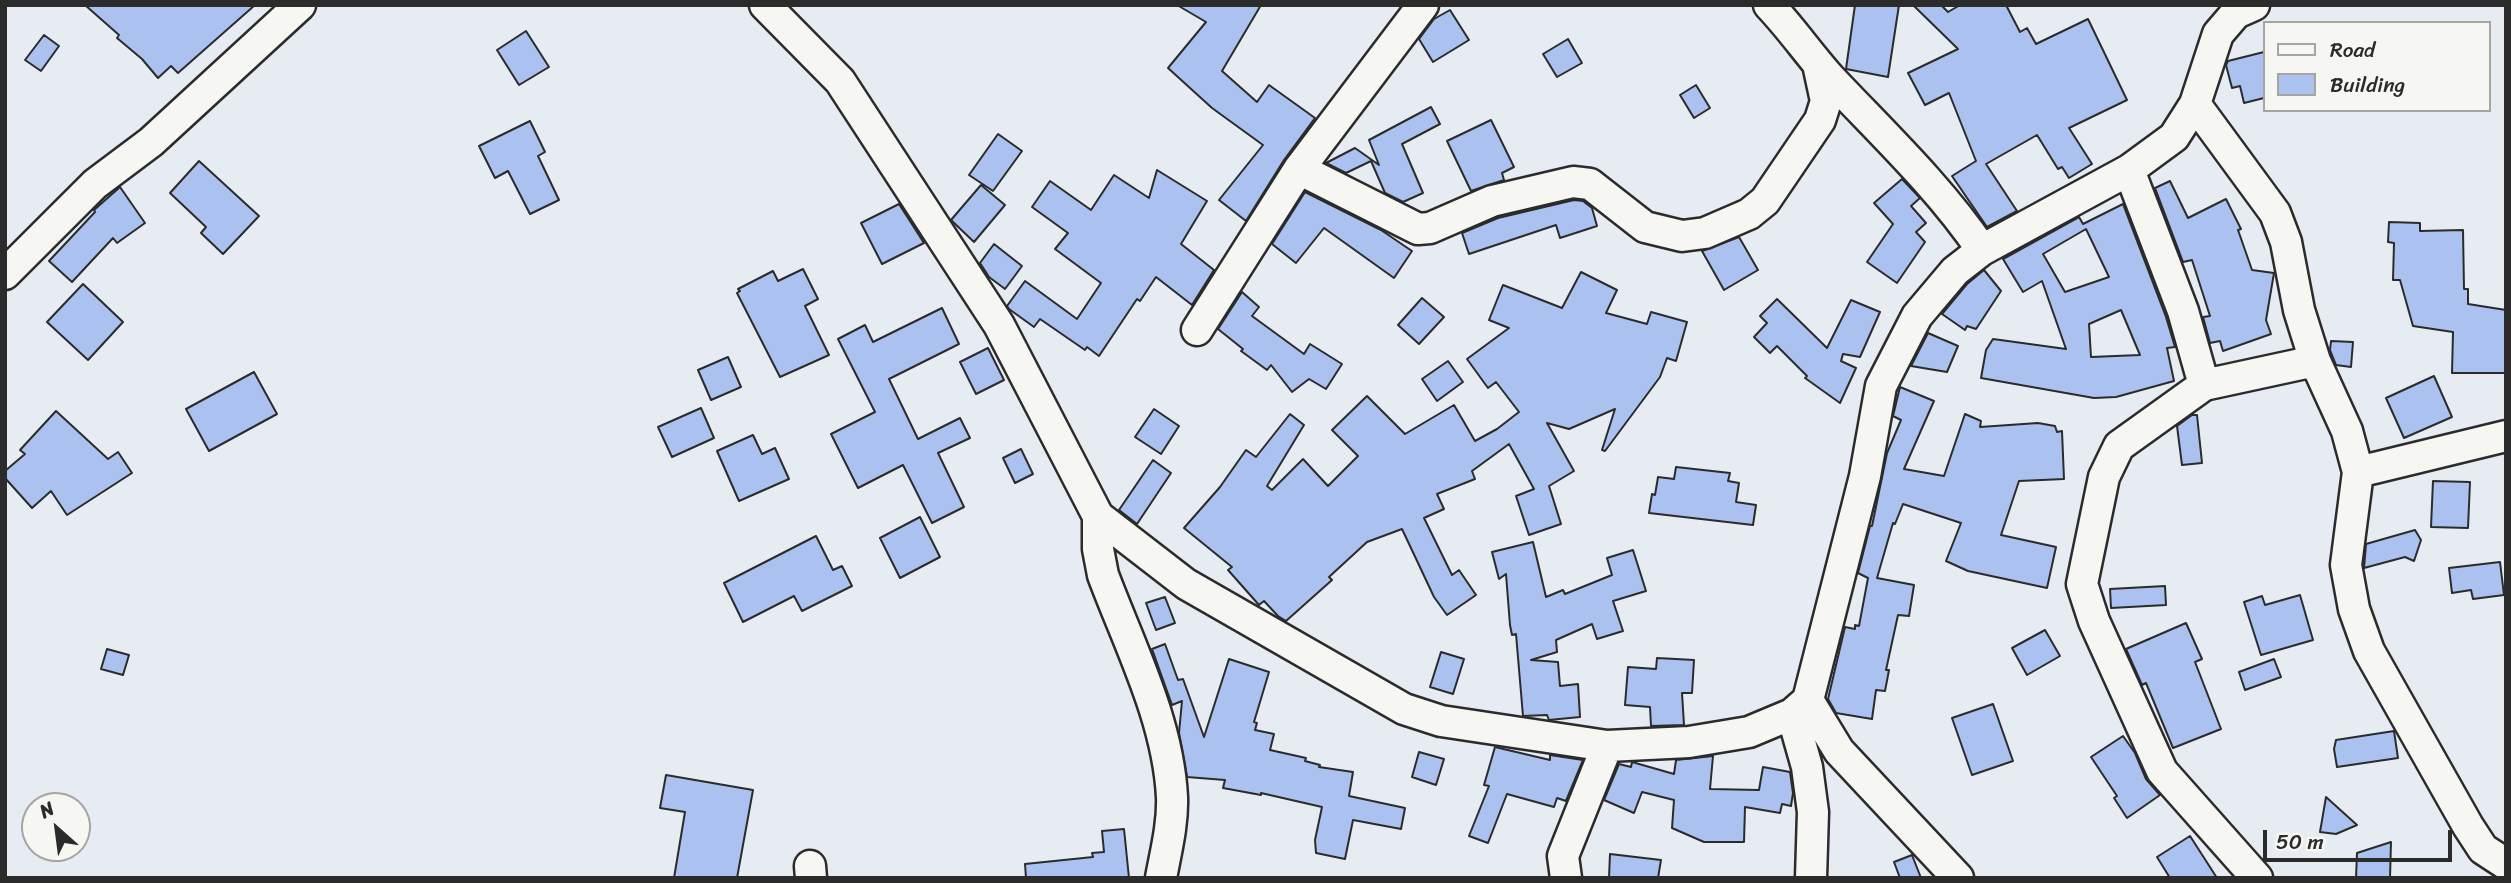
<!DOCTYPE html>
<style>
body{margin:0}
#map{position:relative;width:2511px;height:883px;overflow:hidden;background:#e7ecf2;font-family:Sriracha,sans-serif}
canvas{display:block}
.frame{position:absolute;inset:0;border:7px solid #2b2b2b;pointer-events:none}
.legend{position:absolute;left:2263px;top:21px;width:228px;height:91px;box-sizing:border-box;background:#f6f6f2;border:2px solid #a5a5a2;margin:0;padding:9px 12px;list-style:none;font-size:21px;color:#2b2b2b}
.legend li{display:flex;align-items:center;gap:14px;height:35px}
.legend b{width:35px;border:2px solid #a5a5a2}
.north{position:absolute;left:21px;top:792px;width:70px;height:70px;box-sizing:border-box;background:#f6f6f2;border:2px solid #a5a5a2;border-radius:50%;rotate:332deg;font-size:19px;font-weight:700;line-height:28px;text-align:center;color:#2b2b2b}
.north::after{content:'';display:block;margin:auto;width:24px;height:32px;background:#2b2b2b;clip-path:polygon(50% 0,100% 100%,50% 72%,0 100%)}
.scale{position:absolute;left:2263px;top:830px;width:189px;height:32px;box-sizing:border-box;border:4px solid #2b2b2b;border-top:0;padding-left:9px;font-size:21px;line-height:24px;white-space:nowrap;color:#2b2b2b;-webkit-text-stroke:5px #f6f6f2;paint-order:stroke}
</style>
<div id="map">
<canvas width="2511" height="883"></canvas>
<div class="frame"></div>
<ul class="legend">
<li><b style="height:9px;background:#f6f6f2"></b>Road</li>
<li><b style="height:19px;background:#abc2f0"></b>Building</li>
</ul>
<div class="north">N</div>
<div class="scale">50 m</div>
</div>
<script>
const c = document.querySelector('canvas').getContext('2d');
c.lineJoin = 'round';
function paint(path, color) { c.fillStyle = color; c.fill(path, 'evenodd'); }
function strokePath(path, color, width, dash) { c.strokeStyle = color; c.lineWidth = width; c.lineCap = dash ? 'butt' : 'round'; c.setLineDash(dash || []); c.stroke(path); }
const building = new Path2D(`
 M85,5H255L178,73L171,66L158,78L142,59L117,38L119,35Z
 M1177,5H1261L1222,71L1257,102L1269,85L1315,118L1284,160L1246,221L1219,200L1263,145L1212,108L1168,68L1206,22Z
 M1855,5H1899L1888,77L1846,69Z
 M1913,5H1941L1948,12L1960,5H2006L2020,32L2027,28L2036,44L2088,19L2127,100L2069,128L2092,164L2069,178L2062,167L2058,169L2037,135L1986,164L2017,211L1987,227L1952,176L1976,161L1949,93L1925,105L1908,73L1958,49Z
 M1450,10L1469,40L1433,62L1419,39L1434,19Z
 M526,31L549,67L519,85L497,50Z
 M44,35L59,46L41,71L25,60Z
 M1568,39L1582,63L1557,77L1543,54Z
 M2264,52V98L2244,103L2240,86L2232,88L2226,65L2228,61Z
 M1696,85L1710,108L1694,118L1680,95Z
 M1431,107L1440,124L1402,144L1423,193L1403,202L1385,193L1371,161L1346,173L1326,163L1355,148L1379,165L1369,140Z
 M1491,120L1514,167L1502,173L1504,180L1471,191L1447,141Z
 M530,121L545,152L538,156L559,200L530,214L508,171L495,178L479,146Z
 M998,134L1022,151L993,191L969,175Z
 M199,161L259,216L223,254L201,233L206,227L170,193Z
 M1157,170L1207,201L1181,244L1214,270L1192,305L1156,277L1140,301L1137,299L1099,356L1087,347L1085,350L1040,319L1034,327L1009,309L1007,306L1025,281L1077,319L1101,283L1055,249L1068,233L1032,207L1050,181L1091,210L1114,175L1149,198Z
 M1902,179L1920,198L1911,206L1926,223L1916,232L1925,242L1897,283L1867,262L1893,224L1874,203Z
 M2170,181L2188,218L2226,199L2241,229L2238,230L2252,270L2274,273L2266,320L2271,334L2223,351L2220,341L2210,343L2203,317L2210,316L2192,260L2183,262L2155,188Z
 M981,185L1005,205L974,242L951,220Z
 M120,187L145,223L117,243L113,238L72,282L49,261L95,212L94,210Z
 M1305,192L1381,230L1412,251L1394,278L1324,228L1296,263L1272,244Z
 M1574,200L1583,201L1592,208L1597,226L1560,238L1556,225L1469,254L1462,233L1498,218Z
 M899,204L924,243L882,264L861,223Z
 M2123,204L2166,317L2175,347L2167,348L2174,381L2116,397L2094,398L1981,378L1986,350L1993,339L2066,349L2042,281L2023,292L2003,259L2079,217L2083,224ZM2086,229L2109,277L2065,292L2043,254ZM2121,310L2140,355L2091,357L2089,324Z
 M2389,222L2420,223V231L2463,230L2464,289H2468V304L2506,310V373H2452L2453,332L2413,326L2400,280H2393L2394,243L2388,242Z
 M1739,237L1758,270L1724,290L1702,251Z
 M994,244L1022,266L1005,289L989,277L980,263Z
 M803,269L818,299L805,306L829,355L780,377L737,293L740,291L738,289L773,271L778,281Z
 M1984,270L2001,291L1976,329L1967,326L1965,330L1942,314L1967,284Z
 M1581,272L1617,290L1606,313L1647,324L1651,312L1687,322L1676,361L1667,358L1660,377L1605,451L1602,450L1615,409L1569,429L1547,423L1574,471L1549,486L1561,524L1529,535L1516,496L1534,489L1509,444L1472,471L1475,479L1437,494L1444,509L1424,518L1452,575L1459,570L1476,595L1447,615L1434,597L1402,529L1367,542L1329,577L1332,580L1286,621L1278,616L1264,601L1259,605L1228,570L1232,567L1184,528L1220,487L1246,450L1256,457L1290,414L1304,425L1267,486L1272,490L1303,459L1328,486L1358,456L1332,430L1367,396L1405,434L1454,405L1475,441L1497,429L1519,412L1496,382L1488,388L1467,359L1509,328L1489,320L1503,285L1562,308Z
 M83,284L123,322L88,360L47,322Z
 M1242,292L1259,307L1252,316L1304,354L1310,344L1342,364L1326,389L1309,379L1292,392L1271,365L1267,370L1241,351L1243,349L1218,329Z
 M1422,298L1444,317L1419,344L1398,325Z
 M1777,299L1827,348L1851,300L1880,312L1860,357L1843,354L1841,361L1856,368L1840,403L1805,378L1807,376L1777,346L1770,353L1754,337L1767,323L1760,316Z
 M942,308L959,344L889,379L918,439L960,418L970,438L938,453L964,507L932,523L903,465L858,488L831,434L875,412L838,339L865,325L873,342Z
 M1928,333L1958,346L1947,372L1911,366Z
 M2331,341L2353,342L2351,367L2336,365L2330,350Z
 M988,348L1004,380L976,394L960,362Z
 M728,357L741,387L711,400L698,370Z
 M1448,361L1463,382L1437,401L1422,379Z
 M254,372L277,414L209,451L186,409Z
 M2434,376L2452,417L2404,438L2386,398Z
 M1900,387L1934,401L1904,469L1944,476L1965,414L1981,421L1980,427L2038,423L2055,426L2057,432L2062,431L2064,479L2019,481L2001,535L2056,547L2047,588L1968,571L1946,561L1961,523L1903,504L1895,524L1893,523L1877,578L1914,585L1909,616L1898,615L1886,670H1889L1885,691L1876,690L1872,719L1836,713L1828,699L1845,627L1855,629V625L1859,626L1868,578L1858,573L1870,526H1872L1887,453L1901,420L1893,416Z
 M701,408L714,438L672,457L658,427Z
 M1154,409L1179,426L1161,454L1135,437Z
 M56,411L108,459L118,452L132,473L67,515L51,491L32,508L5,478V471L25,454L20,450Z
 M2192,415H2197L2202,463L2182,465L2177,426Z
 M753,435L762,454L775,448L789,479L739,501L717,451Z
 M1021,449L1033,474L1015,483L1003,458Z
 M1153,460L1171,473L1137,524L1119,510Z
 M1676,467L1730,473L1728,481L1739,483L1736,502L1756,505L1753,525L1649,513L1652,494L1655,495L1658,477L1674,479Z
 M2433,481L2470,482L2468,528L2431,527Z
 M920,517L940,557L900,578L880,538Z
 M2415,530L2421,540L2414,561L2405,557L2364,568L2366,544Z
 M816,536L833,570L842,566L852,586L802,611L794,596L743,622L724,583Z
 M1533,542L1546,597L1563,590L1565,594L1612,575L1607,558L1633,550L1646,591L1613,601L1623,631L1597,639L1592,624L1556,640L1557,652L1531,660L1558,662L1560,686L1578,684L1580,717L1549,720L1547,715L1523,716L1516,634L1512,635L1510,625L1506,574L1499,579L1492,552Z
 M2500,562L2504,595L2473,599L2471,590L2452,593L2449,568Z
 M2165,586L2166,605L2111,608L2110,589Z
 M2300,595L2313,640L2261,655L2244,602L2262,596L2265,605Z
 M1165,597L1175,623L1156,630L1146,603Z
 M2186,623L2202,659L2195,662L2221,729L2173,748L2146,683L2142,685L2126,649Z
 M2045,630L2060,656L2027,675L2012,648Z
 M1165,644L1178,680L1183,679L1204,737L1229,659L1269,672L1254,722L1257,723L1255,730L1274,734L1270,750L1306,758L1305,761L1320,765L1319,767L1353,772L1349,796L1405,808L1401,829L1353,820L1345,859L1316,853L1315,840L1322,807L1261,793V795L1223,788L1225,780L1187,777L1179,733L1182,701L1172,705L1152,649Z
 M107,649L129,655L123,675L101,669Z
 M1441,652L1464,659L1453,694L1430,687Z
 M1657,658L1694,660L1692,693H1682L1684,725L1651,726L1650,707L1625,705L1628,667L1656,669Z
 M2274,659L2281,677L2245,690L2239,672Z
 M1993,704L2013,761L1972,775L1952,718Z
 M2394,731L2398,758L2337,767L2334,749L2336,740Z
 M2123,736L2135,753L2146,779L2160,795L2127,818L2114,798L2117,796L2091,757Z
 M1495,747L1550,760V755L1583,760L1566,801L1557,798L1554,807L1507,794L1488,843L1469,836L1489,786L1484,785Z
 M1419,752L1444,759L1436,785L1412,777Z
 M1713,756L1710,789L1759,790L1763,767L1790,772L1793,793L1791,806L1782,804L1780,813L1745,807L1744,842H1704L1672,828L1674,800L1642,792L1634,813L1604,800L1619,764L1631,767L1632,762L1674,774L1676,760Z
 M666,775L753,790L737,878H674L685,812L660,808Z
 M2326,797L2357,825L2336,834L2320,832Z
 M1124,829L1129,878H1026L1025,864L1093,857L1092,853L1104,852L1102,831Z
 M2190,836L2217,878H2170L2157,857Z
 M2391,842L2390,878H2356L2357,853Z
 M1610,854L1661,860L1658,878H1609Z
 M1912,855L1921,878H1900L1894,862Z`);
const street = new Path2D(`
 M765,5L840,81L999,325L1098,516L1186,584L1404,709L1441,721L1607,746L1689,742L1749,732L1792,714L1808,700L1865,476L1881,386L1917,316L1955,271L1982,250L2129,170L2174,137L2195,104L2218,34L2236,13L2254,5
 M1769,5C1792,29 1810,56 1832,80C1884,135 1940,188 1982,250
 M2195,104L2275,213L2286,242L2299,310L2315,361L2347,431L2358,472L2346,565L2354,609L2369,651L2468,826L2483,849L2506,864
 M1299,169L1418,229L1430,228L1492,201L1573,182L1590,184L1645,227L1682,236L1705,233L1749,214L1765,201L1820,120L1826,101L1818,64
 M2129,170L2183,311L2204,385
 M5,274L95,184L151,142L300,5
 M1197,330L1299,169L1423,5
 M2358,472L2506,436
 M1098,516V549L1103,575C1130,647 1168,720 1172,797C1173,824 1166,851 1161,878
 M1808,700L1839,751L1958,878
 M1792,714L1807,767L1813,812L1811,878
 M810,866L811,878
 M1566,878L1563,856L1607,746
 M2257,878L2162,771L2094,621L2082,584L2104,477L2119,446L2204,385L2315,361`);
paint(building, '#abc2f0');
strokePath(building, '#2b2b2b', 2);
strokePath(street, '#2b2b2b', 35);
strokePath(street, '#f6f6f2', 30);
</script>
